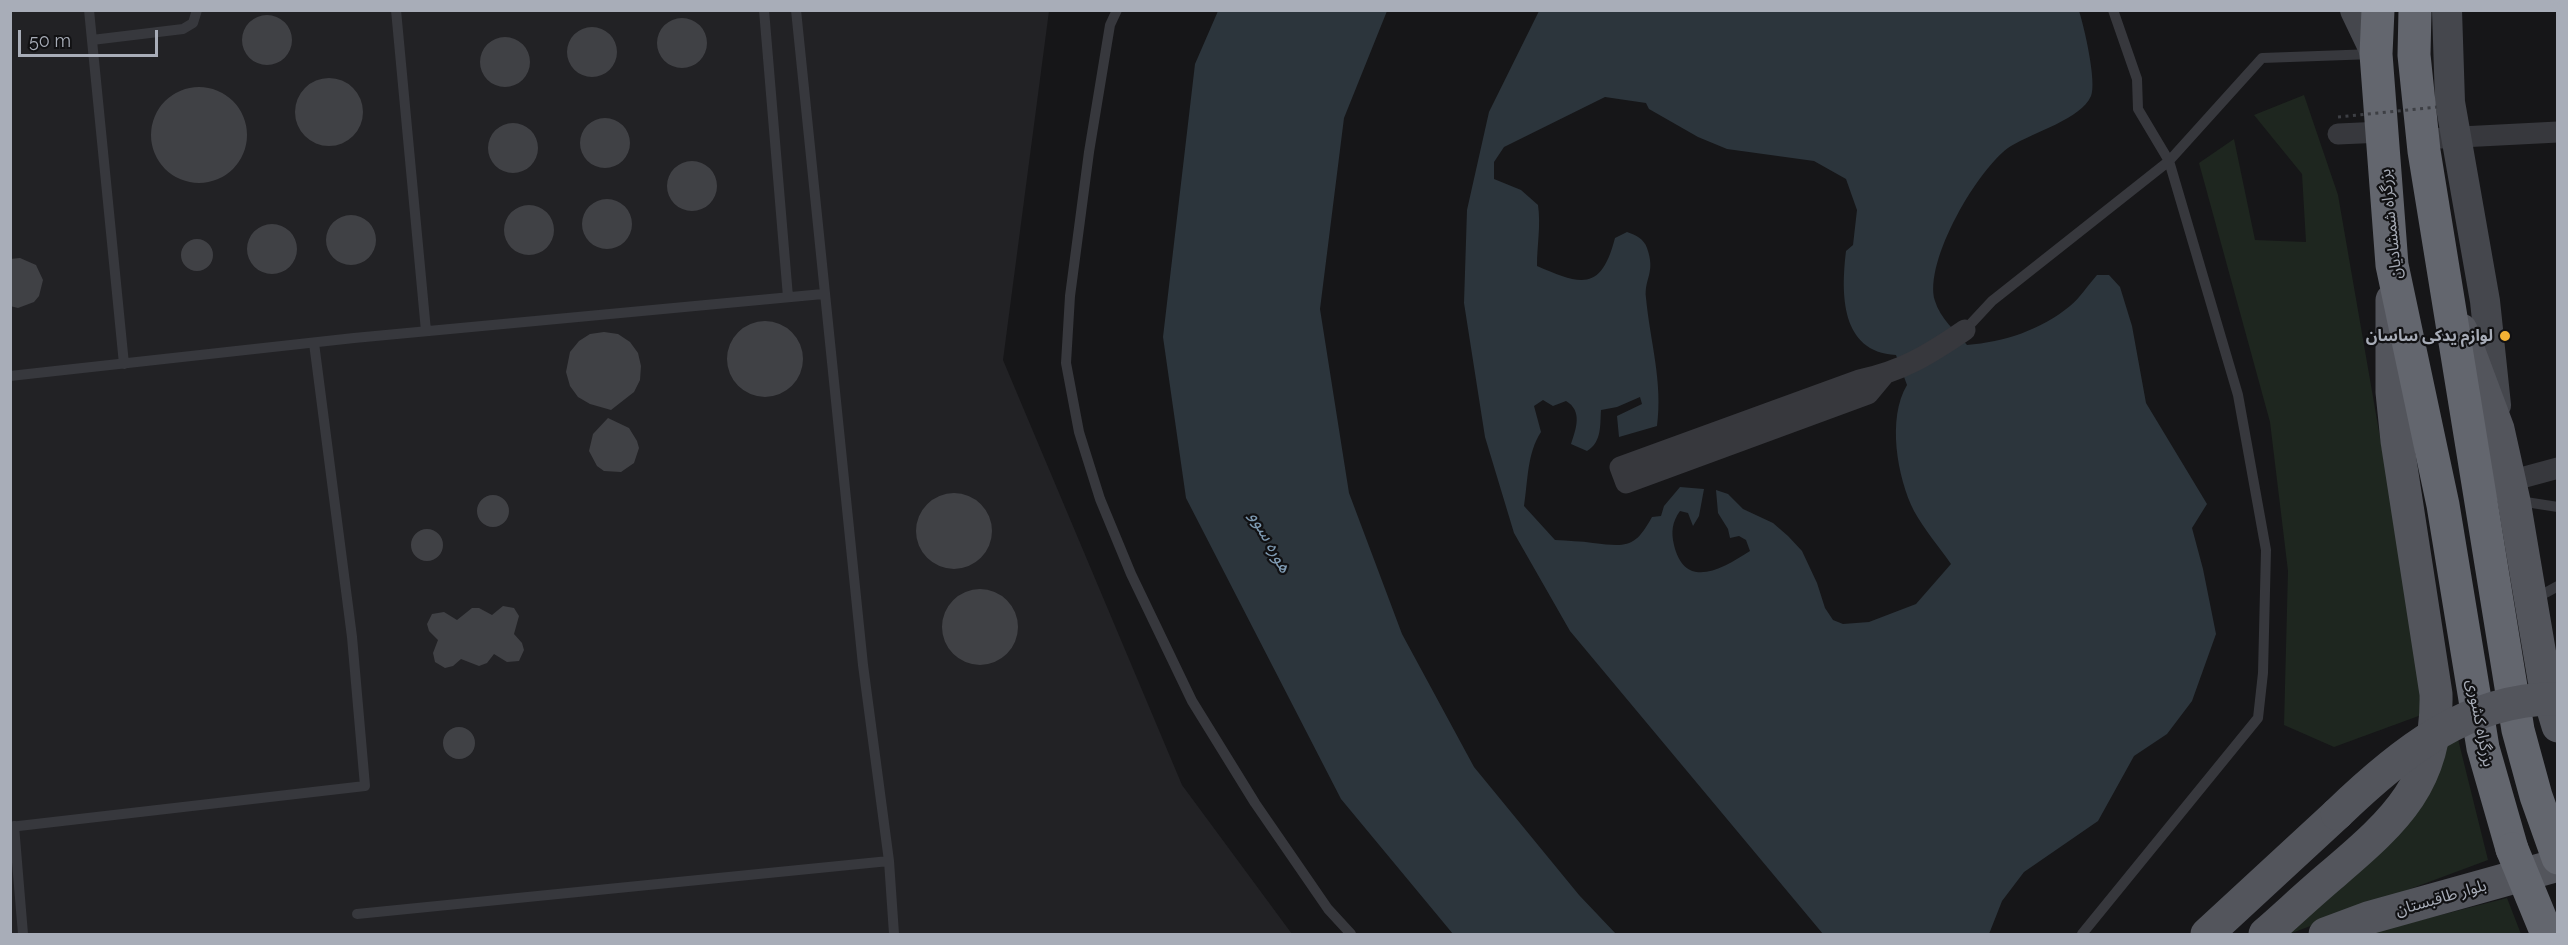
<!DOCTYPE html>
<meta charset="utf-8">
<style>
body{margin:0}
#map{position:relative;width:2568px;height:945px;overflow:hidden;background:#161618;font-family:Raleway,sans-serif}
canvas{display:block}
.frame{position:absolute;inset:0;border:12px solid #a8adb8;pointer-events:none}
.scale{position:absolute;left:18px;top:30px;width:140px;height:27px;box-sizing:border-box;border:3px solid #a8adb8;border-top:0;padding-left:8px;font-size:18px;line-height:21px;white-space:nowrap;color:#a8adb8;-webkit-text-stroke:4px #111113;paint-order:stroke}
</style>
<div id="map">
<canvas width="2568" height="945"></canvas>
<div class="frame"></div>
<div class="scale">50 m</div>
</div>
<script>
const c = document.querySelector('canvas').getContext('2d');
c.lineJoin = 'round';
function paint(path, color) { c.fillStyle = color; c.fill(path, 'evenodd'); }
function strokePath(path, color, width, dash) { c.strokeStyle = color; c.lineWidth = width; c.lineCap = dash ? 'butt' : 'round'; c.setLineDash(dash || []); c.stroke(path); }
function drawText(font, color, halo, rows, align = 'center') {
  c.font = font + ' Raleway,"Noto Sans Arabic",sans-serif'; c.lineWidth = 4.5; c.setLineDash([]); c.textBaseline = 'middle'; c.strokeStyle = halo; c.fillStyle = color; for (const [text, x, y, turn = 0] of rows) {
    c.save(); c.translate(x, y); c.rotate((+turn || 0) * Math.PI / 180); c.textAlign = isNaN(turn) ? turn : align; if (halo) c.strokeText(text, 0, 0); c.fillText(text, 0, 0); c.restore();
  }
}
const built = new Path2D(`
 M10,11H1049L1003,360L1182,785L1292,934H11Z`);
const green = new Path2D(`
 M2304,95L2338,195L2412,622L2424,714L2334,747L2284,725L2288,571L2270,422L2199,163L2234,139L2255,240L2306,242L2302,174L2254,115Z
 M2458,739L2488,860L2289,934L2442,749Z
 M2507,898L2521,934H2366Z`);
const water = new Path2D(`
 M1218,11H1387L1344,118L1320,309L1349,493L1402,634L1474,767L1579,895L1616,934H1453L1341,799L1186,498L1163,337L1195,64Z
 M1539,11H2079C2084,26 2097,82 2091,96C2081,119 2034,132 2011,146C1979,166 1923,262 1935,301C1940,318 1956,332 1967,345C2004,342 2041,330 2070,306C2080,298 2088,285 2097,275H2109L2120,287L2132,326L2146,403L2207,504L2192,528L2203,569L2216,634L2192,701L2167,734L2134,756L2098,821L2024,872L2002,901L1989,934H1823L1570,631L1514,533L1485,437L1464,303L1467,210L1489,112ZM1605,97L1646,103L1649,109L1698,137L1727,149L1814,161L1846,179L1857,210L1853,245L1846,251C1841,293 1840,352 1896,355L1907,385C1887,418 1897,477 1914,511C1924,529 1939,547 1951,564L1916,604L1869,622L1843,624L1833,620L1825,608L1817,583L1802,551L1788,536L1773,523L1743,509L1728,494L1716,490L1718,513L1728,529L1730,538L1739,536L1746,540L1750,551C1722,569 1685,591 1674,545C1671,532 1672,522 1680,511L1688,513L1693,526L1699,516L1704,489L1680,487L1664,506L1661,516L1652,517C1635,548 1627,547 1593,543C1581,541 1568,541 1555,540L1524,506C1528,481 1527,453 1541,432L1534,406L1543,400L1553,406L1566,401C1583,411 1576,429 1571,444L1587,451C1602,442 1600,425 1601,410L1617,407L1640,397L1642,404L1617,416L1619,437L1657,426C1663,382 1650,341 1646,298C1644,278 1656,273 1647,248C1644,239 1636,235 1627,232L1615,238C1601,292 1581,285 1537,266C1537,245 1541,226 1538,205L1521,190L1494,179V162L1504,147Z`);
const building = new Path2D(`
 M242 40a25 25 0 1 1 50 0a25 25 0 1 1-50 0Z
 M657 43a25 25 0 1 1 50 0a25 25 0 1 1-50 0Z
 M567 52a25 25 0 1 1 50 0a25 25 0 1 1-50 0Z
 M480 62a25 25 0 1 1 50 0a25 25 0 1 1-50 0Z
 M295 112a34 34 0 1 1 68 0a34 34 0 1 1-68 0Z
 M151 135a48 48 0 1 1 96 0a48 48 0 1 1-96 0Z
 M580 143a25 25 0 1 1 50 0a25 25 0 1 1-50 0Z
 M488 148a25 25 0 1 1 50 0a25 25 0 1 1-50 0Z
 M667 186a25 25 0 1 1 50 0a25 25 0 1 1-50 0Z
 M582 224a25 25 0 1 1 50 0a25 25 0 1 1-50 0Z
 M504 230a25 25 0 1 1 50 0a25 25 0 1 1-50 0Z
 M326 240a25 25 0 1 1 50 0a25 25 0 1 1-50 0Z
 M247 249a25 25 0 1 1 50 0a25 25 0 1 1-50 0Z
 M181 255a16 16 0 1 1 32 0a16 16 0 1 1-32 0Z
 M20,258L36,265L43,280L39,296L34,302L18,308L10,306V259Z
 M727 359a38 38 0 1 1 76 0a38 38 0 1 1-76 0Z
 M604,332L618,334L630,342L638,353L641,366L640,380L634,392L611,410L590,404L578,397L570,386L566,372L570,352L579,341L590,334Z
 M608,418L629,428L637,441L639,448L634,463L621,472L604,471L597,466L589,451L593,434Z
 M916 531a38 38 0 1 1 76 0a38 38 0 1 1-76 0Z
 M477 511a16 16 0 1 1 32 0a16 16 0 1 1-32 0Z
 M411 545a16 16 0 1 1 32 0a16 16 0 1 1-32 0Z
 M942 627a38 38 0 1 1 76 0a38 38 0 1 1-76 0Z
 M503,606L514,608L519,616L514,634L522,643L524,650L519,661L507,662L494,654L487,663L479,666L461,659L453,666L445,668L435,662L433,653L438,640L429,631L427,624L432,614L444,612L457,620L472,608H479L492,615Z
 M443 743a16 16 0 1 1 32 0a16 16 0 1 1-32 0Z`);
const lane = new Path2D(`
 M89,10L124,364
 M396,10L426,331
 M764,10L788,297
 M796,10L863,665L889,861L894,934
 M1117,10L1110,25L1089,152L1070,296L1066,363L1079,432L1100,499L1131,574L1192,701L1255,803L1328,909L1351,934
 M92,40L183,29L193,23L197,10
 M1965,330L1992,301L2169,161L2262,58L2374,54
 M10,376L354,338L823,294
 M2519,501L2558,507
 M2536,598L2558,586
 M14,826L23,934
 M10,827L365,786L352,637L314,343
 M357,914L889,861
 M2082,934L2258,718L2263,673L2266,550L2238,395L2169,161L2138,109L2137,79L2113,10`);
const street = new Path2D(`
 M2338,134L2382,132
 M2441,138L2558,132
 M1883,376L1868,394L1626,483L1620,467L1859,380C1901,372 1930,354 1965,330
 M2510,481L2558,468`);
const secondary = new Path2D(`
 M2355,10L2376,54
 M2447,10L2450,102L2485,301L2496,405`);
const primary = new Path2D(`
 M2461,330L2498,429L2514,501L2544,679L2558,726
 M2207,934L2337,814
 M2265,934C2288,914 2310,893 2334,873C2396,820 2438,782 2436,694L2397,441L2392,392V300
 M2325,934L2368,918L2558,865`);
const highway = new Path2D(`
 M2378,10L2376,54L2392,265L2443,505L2483,748L2512,849
 M2415,10L2414,55L2424,151L2518,730L2536,796L2558,858`);
const pathBridge = new Path2D(`
 M2338,117L2437,107`);
const primaryBridge = new Path2D(`
 M2337,814C2398,755 2468,697 2558,699`);
const highwayBridge = new Path2D(`
 M2512,849L2547,934`);
const markers = [
 [2505,336,6,"#f2b134"]
];
const streetNames = [
 ["بزرگراه شمشادیان",2391,224,-96],
 ["بزرگراه کشوری",2480,723,79],
 ["بلوار طاقبستان",2441,898,-16]
];
const poiNames = [
 ["لوازم یدکی ساسان",2493,336]
];
const waterNames = [
 ["هوره سوو",1270,542,61]
];
paint(built, '#222225');
paint(green, '#1e261f');
paint(water, '#2c353c');
paint(building, '#404145');
strokePath(lane, '#37383d', 10);
strokePath(street, '#37383d', 21);
strokePath(secondary, '#45474d', 30);
strokePath(primary, '#53555c', 33);
strokePath(highway, '#63666e', 33);
strokePath(pathBridge, '#3d3f44', 3, [3, 4.5]);
strokePath(primaryBridge, '#53555c', 33);
strokePath(highwayBridge, '#63666e', 33);
for (const [x, y, r, color] of markers) { const dot = new Path2D(); dot.arc(x, y, r, 0, 2 * Math.PI); c.fillStyle = color; c.fill(dot); strokePath(dot, '#111113', 2); }
drawText('16px', '#a8adb8', '#111113', streetNames);
drawText('bold 16px', '#a8adb8', '#111113', poiNames, 'right');
drawText('italic 18px', '#7f9bb3', '#111113', waterNames);
</script>
